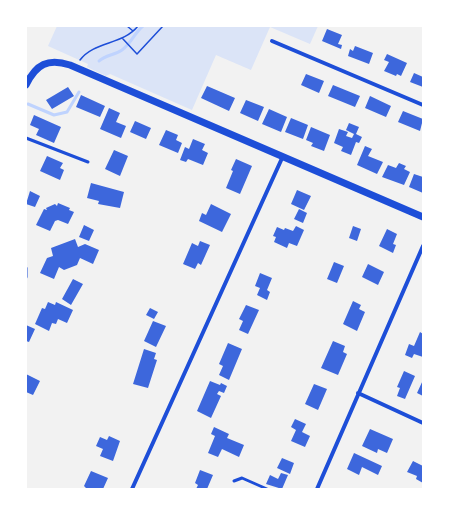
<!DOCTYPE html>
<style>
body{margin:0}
#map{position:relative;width:449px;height:515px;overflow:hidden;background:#f2f2f2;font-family:"Source Sans 3",sans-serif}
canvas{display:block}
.frame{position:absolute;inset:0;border:27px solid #fff;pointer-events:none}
</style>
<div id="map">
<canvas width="449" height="515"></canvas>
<div class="frame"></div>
</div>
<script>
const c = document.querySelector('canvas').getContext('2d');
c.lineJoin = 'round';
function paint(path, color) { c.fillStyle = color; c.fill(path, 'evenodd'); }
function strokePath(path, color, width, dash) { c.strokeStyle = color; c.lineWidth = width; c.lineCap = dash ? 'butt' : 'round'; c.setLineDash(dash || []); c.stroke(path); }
const green = new Path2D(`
 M57,26H318L310,44L270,27L251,70L216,55L192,110L110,74L106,76L87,67L88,64L48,46Z`);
const stream = new Path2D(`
 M99,61C105,55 115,55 122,50C131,44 135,32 143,26
 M28,104L54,115L67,112L79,92`);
const building = new Path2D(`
 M327,29L342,35L338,44L342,45L341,49L322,41Z
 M355,46L373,53L369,64L348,56L350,49L353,51Z
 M387,54L407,63L401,76L397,74L396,76L384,71L389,62L384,60Z
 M414,73L423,77V87L410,82Z
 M306,74L324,81L319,93L301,85Z
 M333,85L360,96L355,107L328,96Z
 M207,86L235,98L229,111L201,98Z
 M68,87L74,96L52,109L46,100Z
 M81,95L105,106L100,117L76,107Z
 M370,96L391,106L386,117L365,108Z
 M246,100L264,107L258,121L240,113Z
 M109,108L120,113L116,122L126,126L121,138L100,129Z
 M269,109L287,117L281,132L262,124Z
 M403,111L423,119L420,131L398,122Z
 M34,115L61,127L54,143L36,135L39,129L30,125Z
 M291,118L308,125L303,139L285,132Z
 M135,121L151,128L146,139L130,132Z
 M349,123L359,127L356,134L362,137L359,143L356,142L351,155L341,151L343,147L334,143L339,129L348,132L346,136L352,138L354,134L346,130Z
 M311,127L330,135L324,151L311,146L313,143L306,140Z
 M166,130L178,135L176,140L182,143L178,153L159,145Z
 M193,139L205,144L202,150L208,153L203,165L188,159L186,162L180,160L185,147L189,149Z
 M365,146L372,149L368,156L383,162L377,174L357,165Z
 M114,150L128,156L120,176L105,169Z
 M47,156L63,163L60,168L64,170L60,180L40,171Z
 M236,159L252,166L240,194L226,188L233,171L231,170Z
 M399,163L406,166L404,169L410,172L404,185L382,177L388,165L396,168Z
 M414,174L423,177V193L409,187Z
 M91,183L124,192L120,208L98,204L99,201L87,198Z
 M297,190L311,196L304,210L291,204Z
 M30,191L40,196L35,207L26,204Z
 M58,203L70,208L69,210L74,212L68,224L58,220L55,221L50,231L36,225L44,209L47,210L46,208L55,204L57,206Z
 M211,204L231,214L222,232L199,221L202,213L206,215Z
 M299,209L307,213L303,223L294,219Z
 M84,225L94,230L89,241L79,237Z
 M296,226L304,230L297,246L289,243L287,248L274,242L276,237L273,236L277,227L284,230L285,228L293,231Z
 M353,226L361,229L357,241L349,238Z
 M387,229L397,234L393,244L396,245L393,253L379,246Z
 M75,239L78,247L85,244L99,250L93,264L80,258L77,265L64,270L59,267L54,279L40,273L47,258L53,256L51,248Z
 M200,241L210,245L201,265L198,263L195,269L183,264L192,243L198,246Z
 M334,262L344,266L337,283L327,279Z
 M368,264L384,272L378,285L362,277Z
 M260,273L272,278L267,290L270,292L267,300L257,295L260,288L255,286Z
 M73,279L83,284L71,305L62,299Z
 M353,301L361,305L359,309L365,312L357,331L343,324Z
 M48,302L55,305L56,302L73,310L67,323L58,319L56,324L52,323L49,331L35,324L42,308L45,309Z
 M246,305L259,310L248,334L239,330L243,321L239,319Z
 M150,308L158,312L154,319L146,315Z
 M153,321L166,326L156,347L144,341Z
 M26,325L35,329L29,342L26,341Z
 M420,332L423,334V357L414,354L412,358L405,355L409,344L414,346Z
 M333,341L345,346L343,352L347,354L338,375L321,368Z
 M228,343L242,349L229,380L219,375L223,366L219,364Z
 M144,349L156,353L154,359L157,360L148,388L133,384Z
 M404,371L415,376L405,399L397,396L400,388L397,387Z
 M26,374L40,381L33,395L26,392Z
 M423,380V396L417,393Z
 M210,381L220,385L221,383L227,386L224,393L219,391L217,394L221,396L211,418L197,411Z
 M314,384L327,389L318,410L305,404Z
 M295,419L306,424L302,432L310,436L305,447L291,441L296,430L291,427Z
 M214,427L229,434L227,438L244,445L239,457L222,449L218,457L208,453L215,436L211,434Z
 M370,429L393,439L387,453L378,449L377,453L362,446Z
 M109,436L120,441L113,461L100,456L103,449L96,446L100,437L107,440Z
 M354,453L382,466L378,475L362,467L359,475L347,469Z
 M282,458L294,463L290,474L277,468Z
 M413,461L423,466V483L416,479L417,476L407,472Z
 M200,470L213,475L207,489H196L198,485L195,483Z
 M91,471L108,478L103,489H87L84,486Z
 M281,473L288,475L282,489L266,484L270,475L278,479Z`);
const path = new Path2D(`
 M127,26L133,31
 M123,39L137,54L163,26
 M80,60C94,41 123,45 138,26`);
const service = new Path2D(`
 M26,138L88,162
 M26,268V277
 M234,481L242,478L267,489`);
const minor = new Path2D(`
 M272,41L423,105
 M358,393L423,423
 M132,489L283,156
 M317,489L423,246`);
const tertiary = new Path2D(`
 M26,85C36,64 48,58 70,65L423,217`);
paint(green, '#dbe4f7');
strokePath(stream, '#bfd3fe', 3);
paint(building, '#3d67dc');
strokePath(path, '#1d4ed8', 1.5);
strokePath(service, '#1d4ed8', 3);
strokePath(minor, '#1d4ed8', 4);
strokePath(tertiary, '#1d4ed8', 7);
</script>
